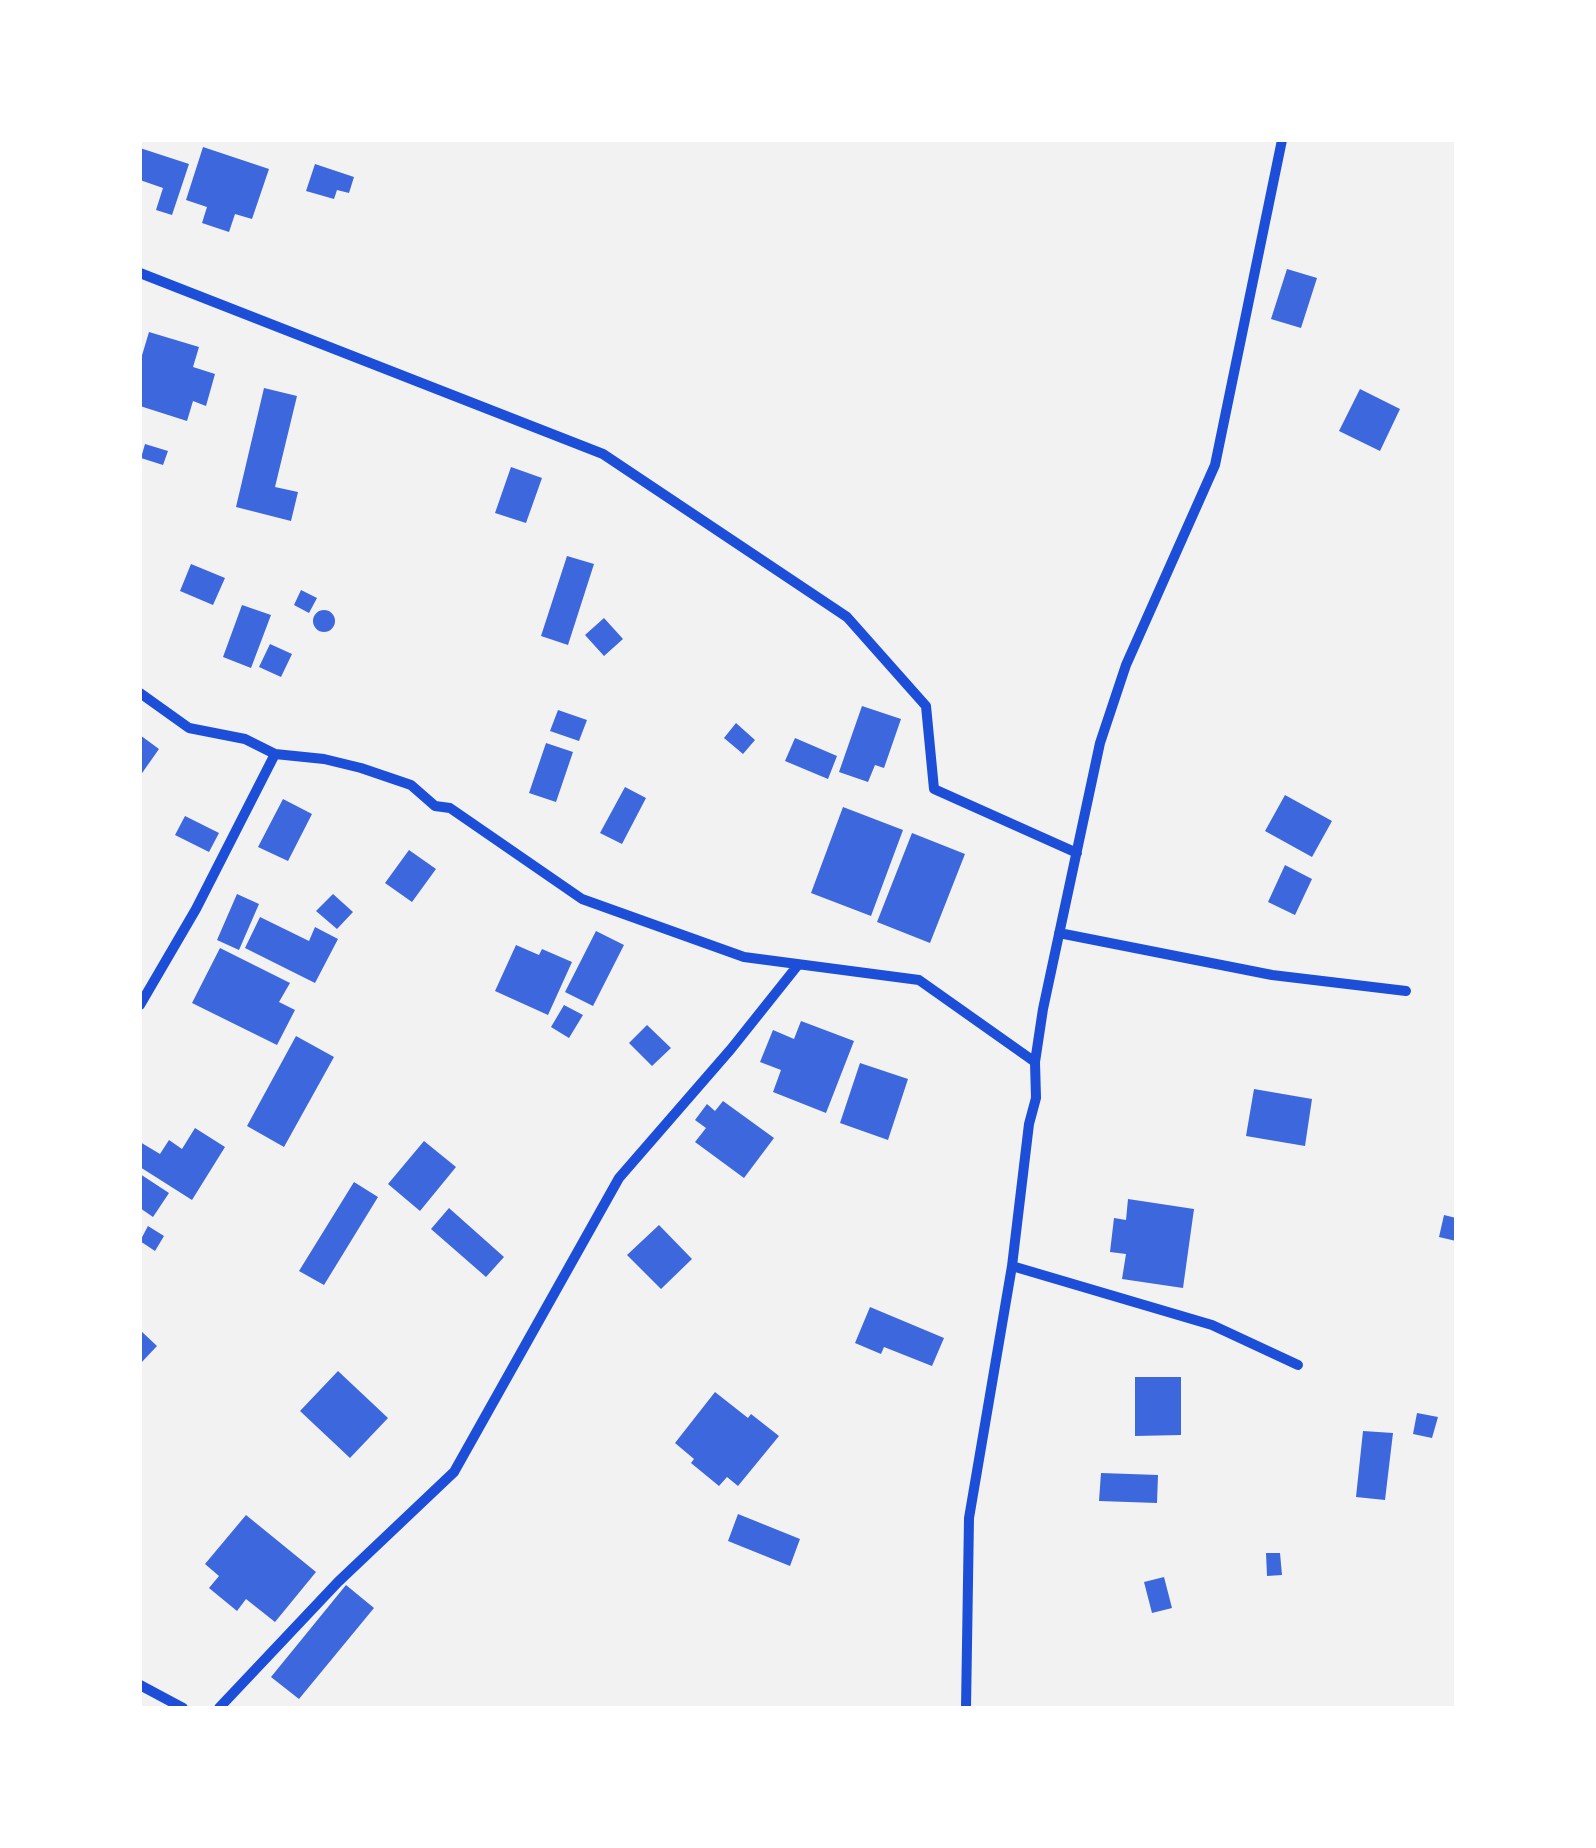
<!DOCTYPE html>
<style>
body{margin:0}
#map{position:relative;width:1596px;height:1848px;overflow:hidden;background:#f2f2f2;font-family:Barlow,sans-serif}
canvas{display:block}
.frame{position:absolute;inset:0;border:142px solid #fff;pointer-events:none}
</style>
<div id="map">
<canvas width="1596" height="1848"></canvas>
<div class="frame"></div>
</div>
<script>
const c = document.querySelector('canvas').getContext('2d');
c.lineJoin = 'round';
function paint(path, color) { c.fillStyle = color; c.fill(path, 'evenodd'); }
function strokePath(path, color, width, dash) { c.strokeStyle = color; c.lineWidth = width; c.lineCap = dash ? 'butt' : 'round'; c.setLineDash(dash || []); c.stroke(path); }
const building = new Path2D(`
 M203,147L269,169L252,219L235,214L229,232L202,223L207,207L186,200Z
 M140,148L189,164L172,215L156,210L163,188L140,180Z
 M315,164L354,177L349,193L337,190L334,199L306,191Z
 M1287,269L1317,278L1301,328L1271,319Z
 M149,332L199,347L193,367L215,374L206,406L193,401L187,421L140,406V362Z
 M264,388L297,396L275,487L298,492L291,521L236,507Z
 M1360,389L1400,409L1380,451L1339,431Z
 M145,444L168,451L163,465L141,458Z
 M511,467L542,478L526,523L495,513Z
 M567,556L594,564L568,645L541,636Z
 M191,564L225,578L213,605L180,591Z
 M301,590L317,598L309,613L294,605Z
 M242,605L271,615L251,668L223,657Z
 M313 621a11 11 0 1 1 22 0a11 11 0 1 1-22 0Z
 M604,618L623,639L604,656L585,635Z
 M270,644L292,654L281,677L259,667Z
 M862,706L901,719L884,768L875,765L868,782L839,772Z
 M558,710L587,720L579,741L550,731Z
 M736,723L755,740L743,754L724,738Z
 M140,735L159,749L140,776Z
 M795,738L837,756L828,779L785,761Z
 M546,743L573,752L556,802L529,793Z
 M625,787L646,798L622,844L600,833Z
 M1285,795L1332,821L1312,857L1265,831Z
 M283,799L312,814L288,861L258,847Z
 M843,807L903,830L871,916L811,893Z
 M185,816L219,833L209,852L175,835Z
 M912,833L965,854L930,943L877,922Z
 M409,850L436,869L412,902L385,883Z
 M1285,865L1312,879L1295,915L1268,902Z
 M237,894L259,904L239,950L217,940Z
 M333,894L353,912L337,929L316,911Z
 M260,917L309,941L315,927L338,939L315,983L245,948Z
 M596,931L624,945L593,1006L565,992Z
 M516,945L539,955L542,949L572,962L548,1015L495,991Z
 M220,948L290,983L279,1002L295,1010L277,1045L192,1003Z
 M564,1005L583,1015L569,1038L551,1027Z
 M801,1021L854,1041L826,1113L773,1092L781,1070L760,1062L773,1030L794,1039Z
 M647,1025L671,1048L652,1066L629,1043Z
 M296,1036L334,1057L284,1147L247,1126Z
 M860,1063L908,1079L888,1140L840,1123Z
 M1254,1089L1312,1099L1305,1146L1246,1136Z
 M723,1101L774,1138L744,1178L695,1142L706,1128L695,1120L707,1104L715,1111Z
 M195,1128L225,1147L192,1200L140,1167V1142L160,1154L169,1140L182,1149Z
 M424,1141L456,1167L420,1211L388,1184Z
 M140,1174L169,1193L153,1217L140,1208Z
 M354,1182L378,1197L324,1285L299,1271Z
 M1128,1199L1194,1209L1183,1288L1122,1279L1126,1254L1110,1252L1114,1218L1126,1220Z
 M449,1208L504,1257L486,1277L431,1229Z
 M1444,1215L1456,1218V1241L1439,1237Z
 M659,1225L692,1259L661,1289L627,1255Z
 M148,1226L164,1236L155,1251L140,1241Z
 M870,1307L944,1338L932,1366L884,1347L881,1354L855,1343Z
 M140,1330L157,1346L140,1364Z
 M338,1371L388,1418L350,1458L300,1411Z
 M1135,1377H1181V1435L1135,1436Z
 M715,1392L748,1418L751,1414L779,1436L738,1486L727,1477L719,1486L691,1463L694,1459L675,1443Z
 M1417,1413L1438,1417L1432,1438L1413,1434Z
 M1363,1431L1393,1433L1385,1500L1356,1497Z
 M1101,1473L1158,1475L1157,1503L1099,1501Z
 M738,1514L800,1539L790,1566L728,1541Z
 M246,1515L316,1572L275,1622L246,1599L237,1611L209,1588L219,1576L205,1564Z
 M1266,1553H1280L1282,1575L1267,1576Z
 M1164,1577L1172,1608L1152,1613L1144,1582Z
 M346,1585L374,1608L299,1699L271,1677Z`);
const minor = new Path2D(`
 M140,273L603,454L847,617L926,706L934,789L1077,853
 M140,693L189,728L245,739L275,754L324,759L361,768L411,785L435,806L450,808L582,899L744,957L919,980L1035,1062
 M1059,933L1272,975L1406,991
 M140,1005L196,909L275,754
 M1012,1266L1212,1325L1298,1365
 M140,1685L183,1708
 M219,1708L338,1582L454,1472L619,1178L731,1049L798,965
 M966,1708L969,1518L1012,1266L1029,1124L1036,1098L1035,1062L1043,1009L1100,743L1126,665L1215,465L1282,140`);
paint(building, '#3d67dc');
strokePath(minor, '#1d4ed8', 10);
</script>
